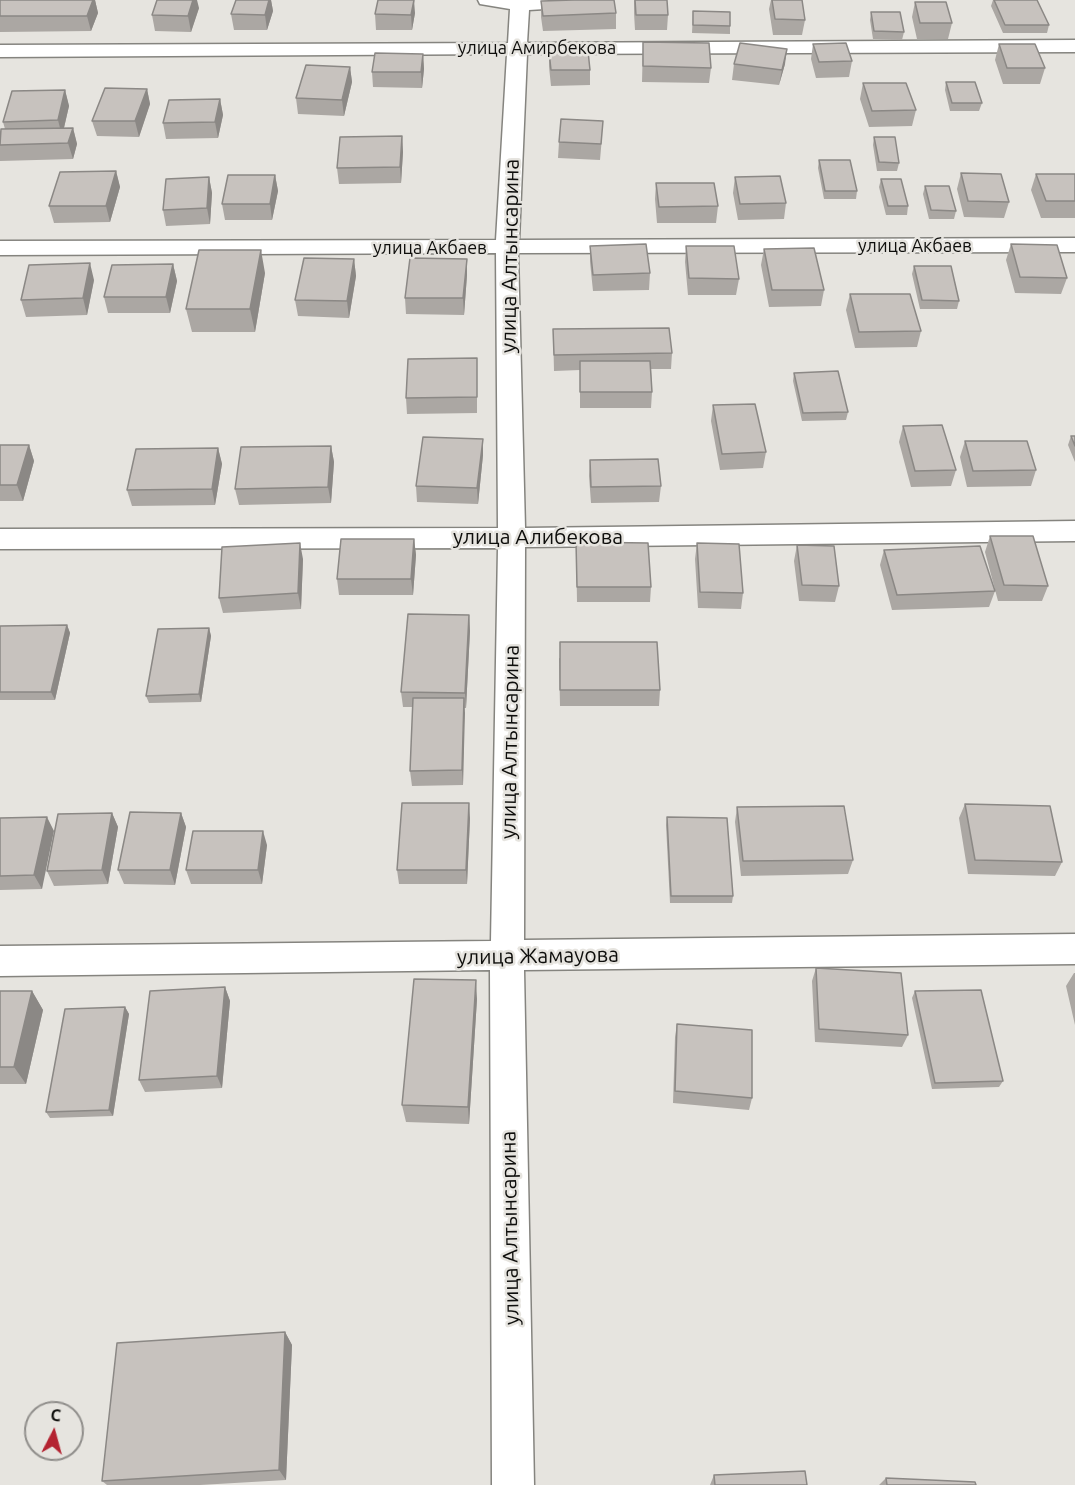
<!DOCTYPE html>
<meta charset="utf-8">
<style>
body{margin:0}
#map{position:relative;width:1075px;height:1485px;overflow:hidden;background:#e6e4df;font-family:Ubuntu,sans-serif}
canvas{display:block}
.north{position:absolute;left:24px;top:1401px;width:60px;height:60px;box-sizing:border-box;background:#e6e4df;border:2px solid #908e8b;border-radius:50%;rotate:6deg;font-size:16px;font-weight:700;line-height:24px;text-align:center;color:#0e0e0c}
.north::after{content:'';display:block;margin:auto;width:21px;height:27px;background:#b42331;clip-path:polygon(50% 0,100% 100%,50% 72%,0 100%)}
</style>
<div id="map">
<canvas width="1075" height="1485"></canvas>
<div class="north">С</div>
</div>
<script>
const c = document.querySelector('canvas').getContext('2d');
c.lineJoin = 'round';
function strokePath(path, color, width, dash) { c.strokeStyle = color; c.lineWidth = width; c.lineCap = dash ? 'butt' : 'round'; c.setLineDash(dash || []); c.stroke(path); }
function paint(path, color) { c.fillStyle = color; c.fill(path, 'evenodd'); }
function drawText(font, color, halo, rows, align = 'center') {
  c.font = font + ' Ubuntu,sans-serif'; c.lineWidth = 5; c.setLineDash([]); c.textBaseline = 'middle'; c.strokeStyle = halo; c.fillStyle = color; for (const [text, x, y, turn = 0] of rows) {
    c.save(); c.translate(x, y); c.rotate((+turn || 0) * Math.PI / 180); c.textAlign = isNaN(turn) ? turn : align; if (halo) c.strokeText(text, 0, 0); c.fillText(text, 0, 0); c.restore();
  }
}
const minor = new Path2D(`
 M478,0H602L600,4L593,6L529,10L527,43L1075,40V52L527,54L519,240L1075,238V252L518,253L525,528L1075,521V541L525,547L524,940L1075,934V964L524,970L534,1485H492L490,970L0,976V946L491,941L498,548L0,549V529L498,528L496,253L0,255V241L496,240L507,54L0,57V45L508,43L510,9L480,4Z`);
const wall = new Path2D(`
 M0,0H95L98,13L91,31L0,32Z
 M236,0H271L273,11L267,30H234L231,14Z
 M634,0L668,15L667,30H635L634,13Z
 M771,0H802L805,20L802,35H773L769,9Z
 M993,0H1037L1049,25L1047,33H1003L991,6Z
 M541,1L616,13V29L543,31L541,17Z
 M915,2L952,23L948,39H917L912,17Z
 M199,8L191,32L155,31L152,15Z
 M693,11L730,26V34L692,33Z
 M871,12L904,32L902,40L873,39L870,20Z
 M415,13L412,30H376L375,14Z
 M643,42L711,68L709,83L642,82Z
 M813,44L852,61L849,77L816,78L811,59Z
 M999,44L1045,68L1040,84H1003L995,60Z
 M549,51L590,70V85L551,86L549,67Z
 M423,54L424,69L422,88L373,87L372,72Z
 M734,64H785L779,85L732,80Z
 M350,67L352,82L344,116L298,114L296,98Z
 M946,82L982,103L979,111H950L945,90Z
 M863,83L916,110L912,126L869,127L860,99Z
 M147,89L150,104L139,137L97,136L92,121Z
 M65,90L69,106L64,128H73L77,144L73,159L0,161V131L5,129L3,122Z
 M220,99L223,115L218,138L166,139L163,123Z
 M402,136L403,152L401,183L339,184L337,168Z
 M602,137L600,160L558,158L559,142Z
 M874,137L899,163L897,171H877L873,145Z
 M819,160L857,191L856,199H824L818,168Z
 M116,171L120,187L110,222L54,223L49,206Z
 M961,173L1009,202L1004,218L964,217L957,189Z
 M1036,174H1075V218H1041L1031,190Z
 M275,175L278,191L272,220H225L222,204Z
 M209,177L212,193L210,224L166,226L163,210Z
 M735,177L786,203L784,219L738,220L733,193Z
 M881,179L908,206L907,215H886L879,187Z
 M656,183L718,206L716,223H657L655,199Z
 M925,186L956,211L954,219H929L923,194Z
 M1011,244L1067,278L1061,294L1015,293L1006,260Z
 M590,246L650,273L649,290L593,291L590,262Z
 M686,246L739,279L736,295H688L685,262Z
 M764,249L824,290L821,306L769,307L761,265Z
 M354,259L356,276L349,318L298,316L295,300Z
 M467,259V275L464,315L406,314L405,298Z
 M173,264L177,281L170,313H108L104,297Z
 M914,266L959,301L957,309H920L912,274Z
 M265,273L255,332H192L186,309Z
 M94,280L87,315L26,317L21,300Z
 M850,294L921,331L917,347L855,348L846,310Z
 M553,329L672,353L671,369H651L652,392L651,408H580V370L554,371Z
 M794,373L848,412L846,420L802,421L793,381Z
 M477,374V413L407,414L406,398Z
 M713,405L766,452L763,468L720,470L711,421Z
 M903,426L956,470L951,486L911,487L899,442Z
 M1071,436H1075V462L1068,445Z
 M483,439V455L478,504L417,502L416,486Z
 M965,441L1036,470L1031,486L967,487L960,457Z
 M0,445H29L34,461L23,501H0Z
 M331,446L334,462L331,503L239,505L235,489Z
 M218,448L222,464L215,505L132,506L127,490Z
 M590,460L661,486L659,502L591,503L589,476Z
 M990,536L1048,586L1042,601H998L985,552Z
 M414,539L416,555L413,595H339L337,579Z
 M576,542L651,587L650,602H577Z
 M697,543L743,593L741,609L698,608L695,559Z
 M797,545L839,586L835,602L799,601L794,561Z
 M884,550L995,591L989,607L892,610L880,565Z
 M303,559L301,609L223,613L219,598Z
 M469,615L470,631L466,708H464L463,785L412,786L410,771L413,707H403L401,692Z
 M67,625L70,633L55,700H0V626Z
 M209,628L211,636L201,702L149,703L146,696Z
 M559,658L660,690L659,706H560Z
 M965,804L1062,862L1055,876L968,874L959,818Z
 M737,807L853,860L848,874L741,876L735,822Z
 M112,813L118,827L108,884L54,886L47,871Z
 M181,813L186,827L175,885L124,884L118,870Z
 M47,817L42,889L0,890V818Z
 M667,817L733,896L732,903H670L666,825Z
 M470,818L467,884H399L397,870Z
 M267,845L262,884H191L186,870Z
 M816,968L908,1035L902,1047L815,1042L812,981Z
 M1074,973H1075V1025L1066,986Z
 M225,987L230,1001L222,1088L145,1092L139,1080Z
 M0,991H32L43,1010L26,1084H0Z
 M915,991L1003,1081L999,1087L932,1089L912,998Z
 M477,999L469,1124L406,1122L402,1105Z
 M125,1007L129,1014L113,1116L50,1118L46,1112Z
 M677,1024L752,1098L749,1110L673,1103L675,1037Z
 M285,1332L292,1345L286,1480L200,1485H107L102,1481Z
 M714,1475L807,1485H710Z
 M886,1478L976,1485H879Z`);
const shadedWall = new Path2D(`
 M93,0H95L98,13L91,31L87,16Z
 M193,0H197L199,8L191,32L188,16Z
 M269,0H271L273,11L267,30L265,15Z
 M414,0L415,13L412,30L411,15Z
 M787,49L785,64L779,85L782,70Z
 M423,54L424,69L422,88L421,72Z
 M350,67L352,82L344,116L342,100Z
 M147,89L150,104L139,137L135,121Z
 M65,90L69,106L62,136L58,120Z
 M220,99L223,115L218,138L215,122Z
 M73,128L77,144L73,159L68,143Z
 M402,136L403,152L401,183L400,167Z
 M116,171L120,187L110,222L106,206Z
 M275,175L278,191L272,220L270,204Z
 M209,177L212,193L210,224L207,208Z
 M261,250L265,273L255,332L250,309Z
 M354,259L356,276L349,318L347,301Z
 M467,259V275L464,315L463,298Z
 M90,263L94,280L87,315L83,298Z
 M173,264L177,281L170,313L166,297Z
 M483,439V455L478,504L477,488Z
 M29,445L34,461L23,501L17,485Z
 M331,446L334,462L331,503L328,487Z
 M218,448L222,464L215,505L212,489Z
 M414,539L416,555L413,595L411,579Z
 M300,543L303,559L301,609L298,593Z
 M469,615L470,631L466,708L465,693Z
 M67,625L70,633L55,700L51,692Z
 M209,628L211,636L201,702L199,694Z
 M464,698L465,713L463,785L462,770Z
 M469,803L470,818L467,884L466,870Z
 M112,813L118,827L108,884L102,870Z
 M181,813L186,827L175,885L170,870Z
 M47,817L54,831L42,889L34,875Z
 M263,831L267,845L262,884L258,870Z
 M476,980L477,999L469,1124L468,1107Z
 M225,987L230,1001L222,1088L217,1076Z
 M32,991L43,1010L26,1084L14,1067Z
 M125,1007L129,1014L113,1116L109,1110Z
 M285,1332L292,1345L286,1480L279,1470Z`);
const building = new Path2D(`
 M0,0H93L87,16H0Z
 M157,0H193L188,16L152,15Z
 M236,0H269L265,15L231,14Z
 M378,0H414L411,15L375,14Z
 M574,0H614L616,13L543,16L541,1Z
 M635,0H667L668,15H636Z
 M772,0H802L805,20L775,19Z
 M994,0H1037L1049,25H1005Z
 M915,2H946L952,23H920Z
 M693,11L730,12V26L693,25Z
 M871,12H900L904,32L874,31Z
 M643,42L709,43L711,68L643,66Z
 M740,43L787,49L782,70L734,64Z
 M846,43L852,61L819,62L813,44Z
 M999,44H1035L1045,68H1007Z
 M549,51H588L590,70H551Z
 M375,53L423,54L421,72H372Z
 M306,65L350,67L342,100L296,98Z
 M946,82H975L982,103H952Z
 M863,83H906L916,110L872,111Z
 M105,88L147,89L135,121H92Z
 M65,90L58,120L3,122L12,91Z
 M220,99L215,122L163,123L169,100Z
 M561,119L603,121L601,144L559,142Z
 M73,128L68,143L0,145L1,129Z
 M402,136L400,167L337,168L340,137Z
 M874,137H895L899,163L879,162Z
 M819,160H850L857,191H825Z
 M116,171L106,206H49L60,172Z
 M961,173L1001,174L1009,202L968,201Z
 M1036,174H1075V201H1046Z
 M228,175H275L270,204H222Z
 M780,176L786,203L740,204L735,177Z
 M209,177L207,208L163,210L166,179Z
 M881,179H901L908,206H888Z
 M656,183H714L718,206L659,207Z
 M925,186H949L956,211L931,210Z
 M646,244L650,273L593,275L590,246Z
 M1011,244L1057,245L1067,278L1020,277Z
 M686,246H734L739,279L689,278Z
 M814,248L824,290H772L764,249Z
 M199,250H261L250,309H186Z
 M304,258L354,259L347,301L295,300Z
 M410,258L467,259L463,298H405Z
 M90,263L83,298L21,300L29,265Z
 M173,264L166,297H104L112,265Z
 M914,266H951L959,301L922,300Z
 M850,294H910L921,331L859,332Z
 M669,328L672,353L554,355L553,329Z
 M477,358V397L406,398L408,359Z
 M580,361H650L652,392H580Z
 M838,371L848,412L803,413L794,373Z
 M755,404L766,452L722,454L713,405Z
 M942,425L956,470L915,471L903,426Z
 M1071,436H1075V446Z
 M423,437L483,439L477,488L416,486Z
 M965,441H1027L1036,470L973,471Z
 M0,445H29L17,485H0Z
 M331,446L328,487L235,489L241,447Z
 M218,448L212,489L127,490L136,449Z
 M658,459L661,486L591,487L590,460Z
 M990,536H1033L1048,586L1004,585Z
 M341,539H414L411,579H337Z
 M576,542L648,543L651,587H577Z
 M300,543L298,593L219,598L222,547Z
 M697,543L739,544L743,593L700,592Z
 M797,545L834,546L839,586L802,585Z
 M980,546L995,591L897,595L884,550Z
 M408,614L469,615L465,693L401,692Z
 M67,625L51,692H0V626Z
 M209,628L199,694L146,696L158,629Z
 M560,642H657L660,690H560Z
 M413,698H464L462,770L410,771Z
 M402,803H469L466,870H397Z
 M965,804L1050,806L1062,862L975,860Z
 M844,806L853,860L743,861L737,807Z
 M130,812L181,813L170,870H118Z
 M112,813L102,870L47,871L58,814Z
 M47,817L34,875L0,876V818Z
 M667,817L727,818L733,896H671Z
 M193,831H263L258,870H186Z
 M816,968L901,973L908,1035L819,1029Z
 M414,979L476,980L468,1107L402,1105Z
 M225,987L217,1076L139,1080L150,991Z
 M981,990L1003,1081L935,1083L915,991Z
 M0,991H32L14,1067H0Z
 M125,1007L109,1110L46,1112L65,1009Z
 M677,1024L752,1030V1098L675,1091Z
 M285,1332L279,1470L102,1481L117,1343Z
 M805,1471L807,1485H715L714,1475Z
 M886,1478L975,1482L976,1485H887Z`);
const farStreetnames = [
 ["улица Амирбекова",537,48],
 ["улица Акбаев",915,246],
 ["улица Акбаев",430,248]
];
const streetNames = [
 ["улица Алтынсарина",510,256,-89],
 ["улица Алибекова",538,537],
 ["улица Алтынсарина",510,742,-89],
 ["улица Жамауова",538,956,-1],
 ["улица Алтынсарина",510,1228,-91]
];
strokePath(minor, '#85847f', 3);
paint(minor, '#fff');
paint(wall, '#aba7a3');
paint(shadedWall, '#8b8885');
paint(building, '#c7c2be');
strokePath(building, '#8b8885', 1.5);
drawText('18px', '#0e0e0c', '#e6e4df', farStreetnames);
drawText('21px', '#0e0e0c', '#e6e4df', streetNames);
</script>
